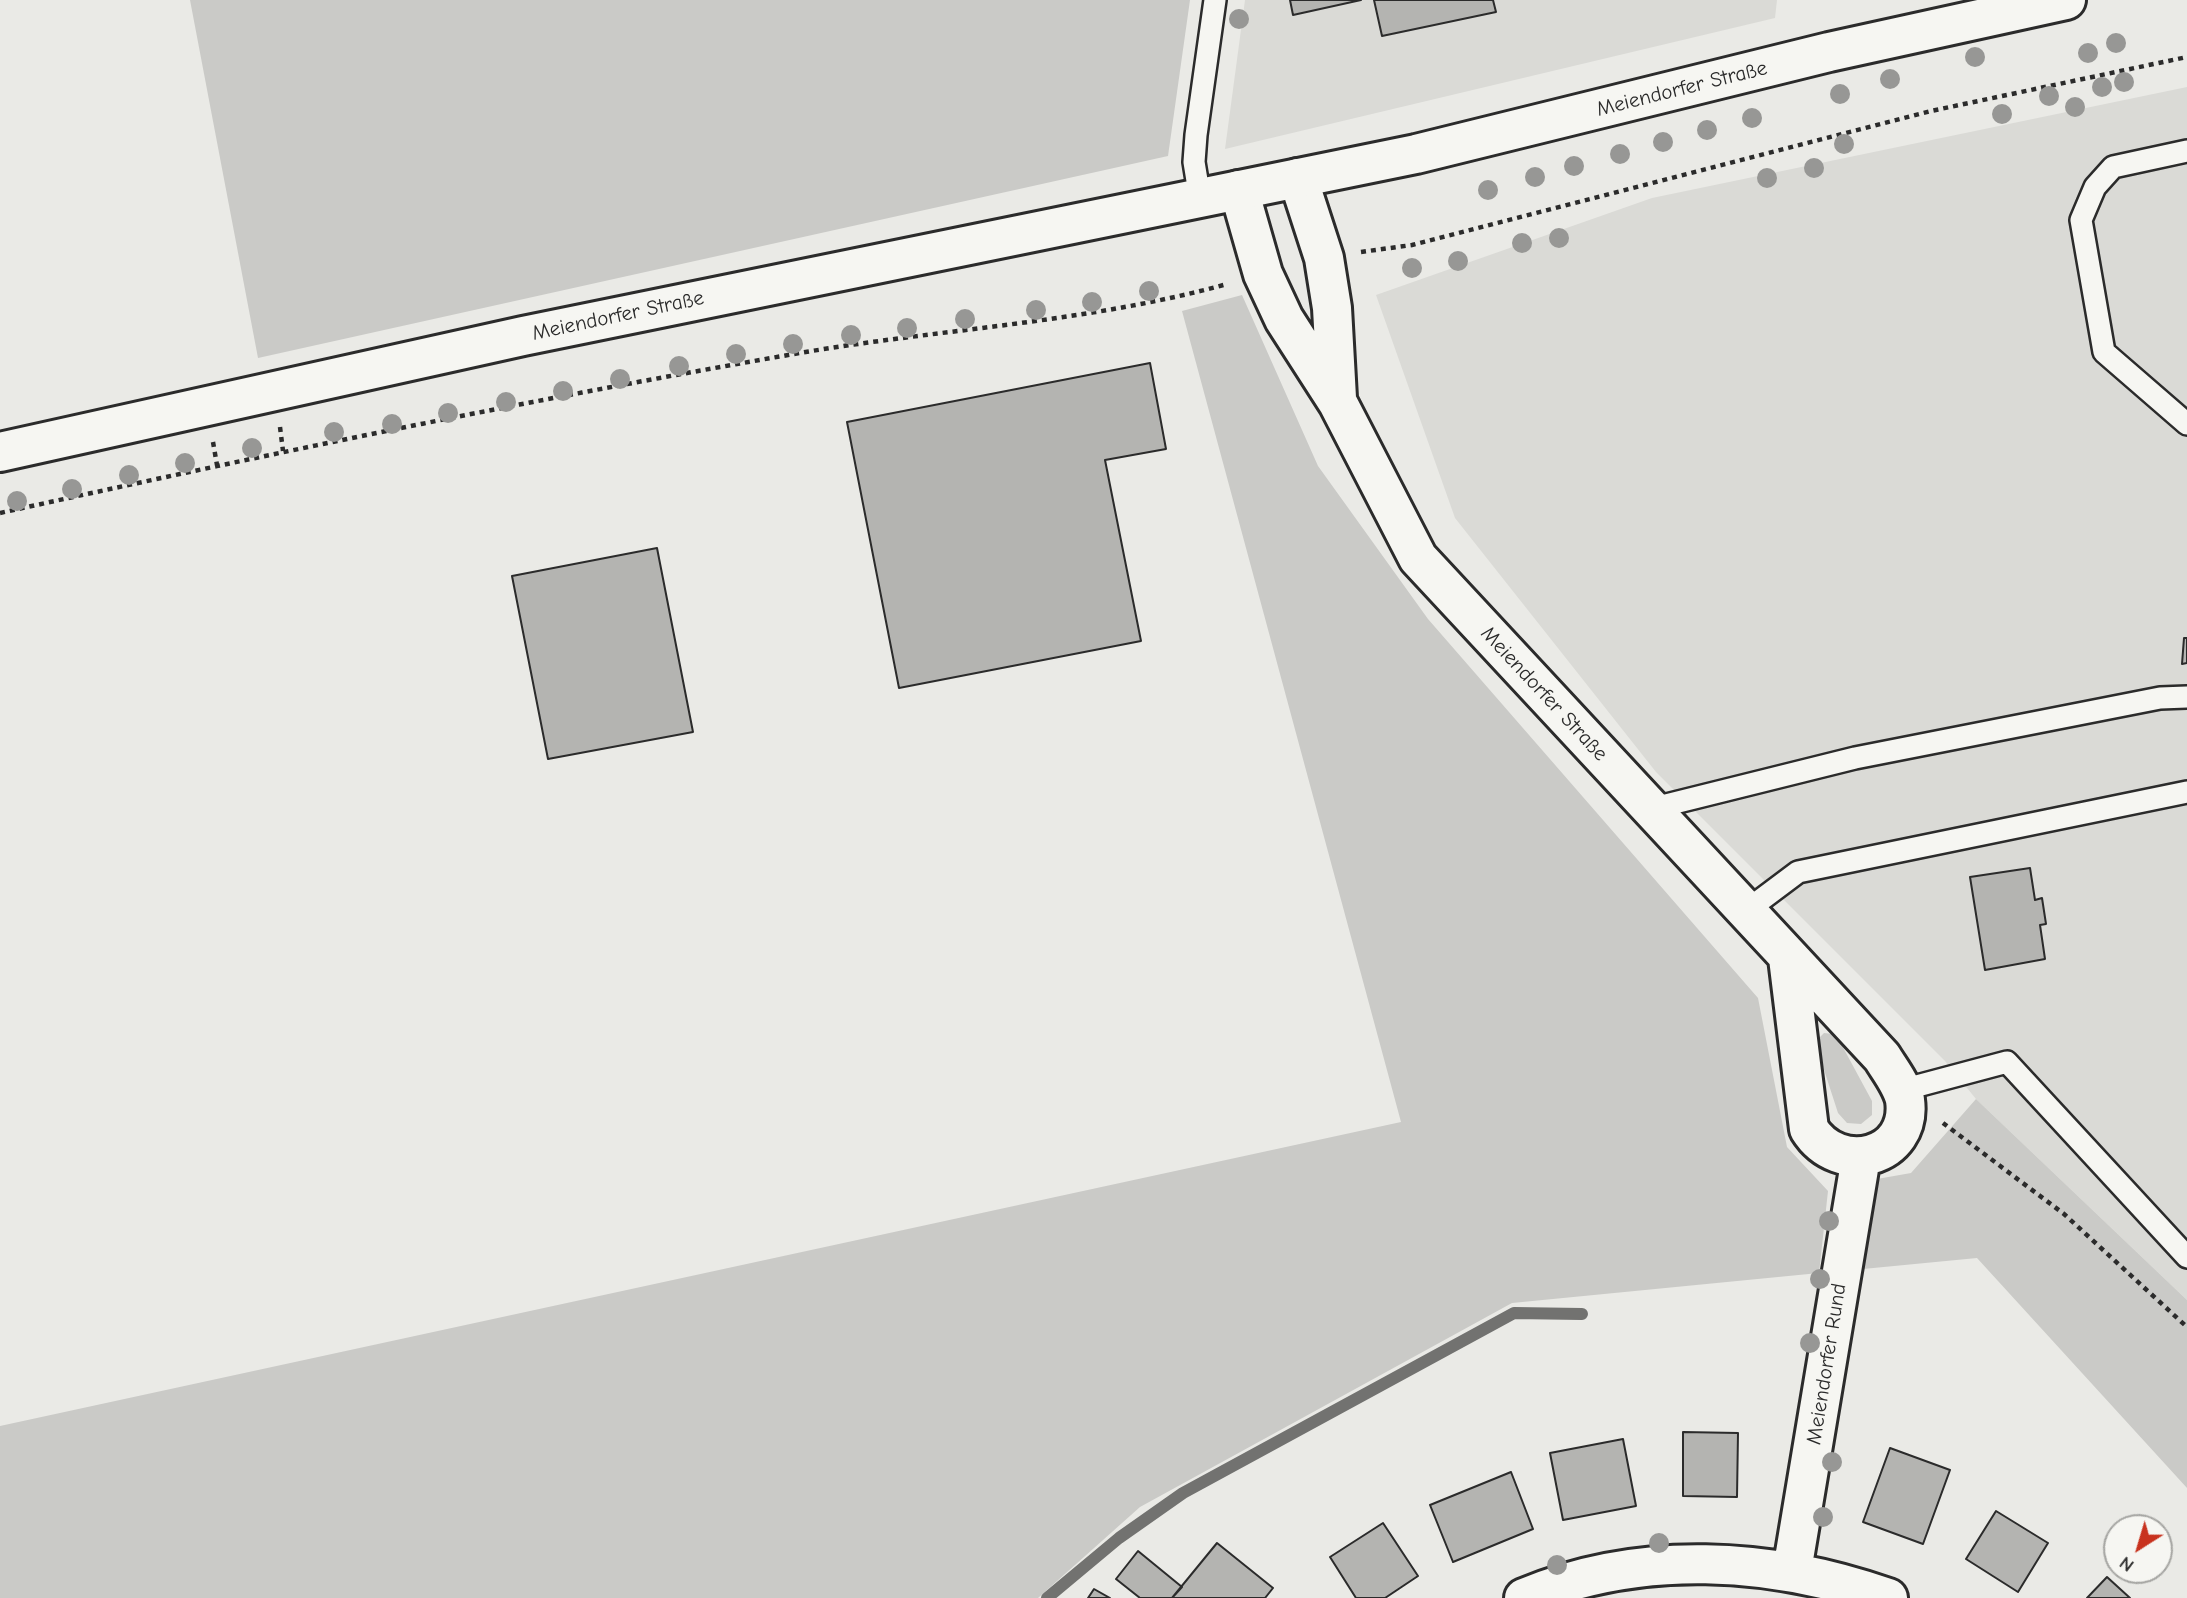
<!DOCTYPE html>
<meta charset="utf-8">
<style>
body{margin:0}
#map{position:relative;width:2187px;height:1598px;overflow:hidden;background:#eaeae6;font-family:"Comic Neue",sans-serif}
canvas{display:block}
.north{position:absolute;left:2103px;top:1514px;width:70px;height:70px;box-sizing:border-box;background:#f6f6f2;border:2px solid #a5a5a2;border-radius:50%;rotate:217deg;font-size:19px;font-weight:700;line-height:28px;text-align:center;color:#2b2b2b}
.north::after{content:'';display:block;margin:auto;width:24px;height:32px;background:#c8321e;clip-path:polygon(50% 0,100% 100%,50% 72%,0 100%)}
</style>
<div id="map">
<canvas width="2187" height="1598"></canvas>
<div class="north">N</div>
</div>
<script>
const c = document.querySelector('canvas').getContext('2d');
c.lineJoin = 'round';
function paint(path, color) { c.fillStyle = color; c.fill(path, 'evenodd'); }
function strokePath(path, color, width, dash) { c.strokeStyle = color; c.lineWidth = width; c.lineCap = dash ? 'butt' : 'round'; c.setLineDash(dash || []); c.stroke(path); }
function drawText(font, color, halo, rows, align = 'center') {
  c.font = font + ' "Comic Neue",sans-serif'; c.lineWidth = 5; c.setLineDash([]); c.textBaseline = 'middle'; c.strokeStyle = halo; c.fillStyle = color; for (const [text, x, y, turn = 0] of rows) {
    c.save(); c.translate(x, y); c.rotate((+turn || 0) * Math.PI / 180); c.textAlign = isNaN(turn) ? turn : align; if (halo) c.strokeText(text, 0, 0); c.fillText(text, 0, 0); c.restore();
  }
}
const built = new Path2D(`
 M1245,0H1777L1775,18L1225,149Z
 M2187,87V1300L1976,1099L1945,1061L1656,772L1455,518L1376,295L1652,198Z`);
const green = new Path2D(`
 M190,0H1190L1168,156L258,358Z
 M1242,295L1318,466L1428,619L1758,998L1787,1147L1828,1191L1819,1273L1512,1303L1140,1507L1038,1598H0V1426L1401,1122L1182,311Z
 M1824,1033L1833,1034L1839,1040L1872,1101V1115L1861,1124L1847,1123L1838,1113L1817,1048L1818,1039Z
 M1976,1099L2187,1300V1488L1977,1258L1863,1269L1877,1179L1911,1173Z`);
const stream = new Path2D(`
 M1047,1598L1119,1538L1183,1493L1514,1313L1582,1314`);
const building = new Path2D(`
 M1290,0H1361L1293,15Z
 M1374,0H1493L1496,12L1382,36Z
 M1150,363L1166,449L1105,460L1141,641L899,688L847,422Z
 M657,548L693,732L548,759L512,576Z
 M2184,638H2187V663L2182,664Z
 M2030,868L2035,900L2042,898L2046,924L2040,925L2045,959L1985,970L1970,877Z
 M1683,1432L1738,1433L1737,1497L1683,1496Z
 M1623,1439L1636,1506L1563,1520L1550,1453Z
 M1890,1448L1950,1470L1923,1544L1863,1522Z
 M1511,1472L1533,1529L1453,1562L1430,1505Z
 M1996,1511L2048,1543L2018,1592L1966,1559Z
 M1383,1523L1418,1576L1385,1598H1356L1330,1557Z
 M1217,1543L1273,1588L1265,1598H1172Z
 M1138,1551L1182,1587L1172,1598H1140L1116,1579Z
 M2107,1577L2130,1598H2087Z
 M1094,1589L1110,1598H1088Z`);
const path = new Path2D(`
 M1361,252L1412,245L1931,111L2187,57
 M280,427L283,451
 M213,442L217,465
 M0,513C264,455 528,400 794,354C937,329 1086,323 1227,284
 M1943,1123L2064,1214L2187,1327`);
const service = new Path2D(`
 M2187,151L2113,167L2095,187L2081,220L2104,352L2187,424
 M1200,199L1194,162L1196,135L1215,0
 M1650,809L1855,758L2160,698L2187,697
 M1746,911L1798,872L2187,792
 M1902,1090L2007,1062L2187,1257`);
const minor = new Path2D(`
 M1298,178L1324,258L1332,308L1337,398
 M1239,190L1263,274L1284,319L1338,403L1418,558L1882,1057C1890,1070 1902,1085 1905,1100C1913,1158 1839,1177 1809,1129L1788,958
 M1792,1571L1861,1157
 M1524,1598C1640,1549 1771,1557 1888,1598`);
const primary = new Path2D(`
 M0,452L523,336L1416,154L1829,52L2066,0`);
const trees = [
 [1239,19],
 [2116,43],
 [2088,53],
 [1975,57],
 [1890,79],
 [2124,82],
 [2102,87],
 [1840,94],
 [2049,96],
 [2075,107],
 [2002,114],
 [1752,118],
 [1707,130],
 [1663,142],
 [1844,144],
 [1620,154],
 [1574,166],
 [1814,168],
 [1535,177],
 [1767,178],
 [1488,190],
 [1559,238],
 [1522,243],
 [1458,261],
 [1412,268],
 [1149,291],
 [1092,302],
 [1036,310],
 [965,319],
 [907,328],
 [851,335],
 [793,344],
 [736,354],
 [679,366],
 [620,379],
 [563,391],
 [506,402],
 [448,413],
 [392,424],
 [334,432],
 [252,448],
 [185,463],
 [129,475],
 [72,489],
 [17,501],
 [1829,1221],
 [1820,1279],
 [1810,1343],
 [1832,1462],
 [1823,1517],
 [1659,1543],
 [1557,1565]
];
const streetNames = [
 ["Meiendorfer Straße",1682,89,-14],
 ["Meiendorfer Straße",618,316,-12],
 ["Meiendorfer Straße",1544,694,47],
 ["Meiendorfer Rund",1827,1364,-81]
];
paint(built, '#dadad6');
paint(green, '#cacac7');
strokePath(stream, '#727270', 12);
paint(building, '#b4b4b1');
strokePath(building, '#2b2b2b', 2);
strokePath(service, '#2b2b2b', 26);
strokePath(minor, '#2b2b2b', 44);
strokePath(primary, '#2b2b2b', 44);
strokePath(path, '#2b2b2b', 4.5, [5, 5]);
strokePath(service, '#f6f6f2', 21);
strokePath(minor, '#f6f6f2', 38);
strokePath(primary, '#f6f6f2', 38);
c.fillStyle = '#979795';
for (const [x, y] of trees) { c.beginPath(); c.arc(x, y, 10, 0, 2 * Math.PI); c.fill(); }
drawText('21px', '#2b2b2b', '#f6f6f2', streetNames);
</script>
